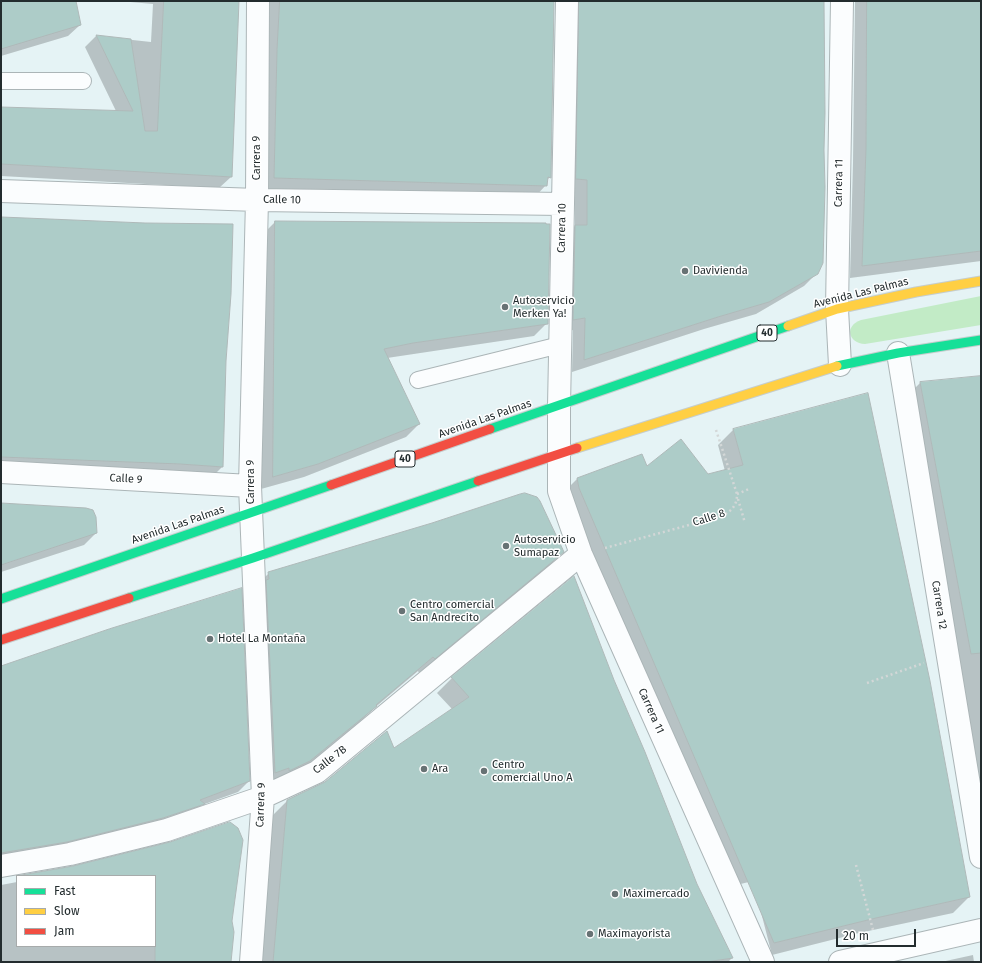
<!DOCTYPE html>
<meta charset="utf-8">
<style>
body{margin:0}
#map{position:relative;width:982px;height:963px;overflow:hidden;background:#e5f3f5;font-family:"Fira Sans",sans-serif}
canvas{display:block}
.frame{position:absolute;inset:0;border:2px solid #232c2e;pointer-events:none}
.legend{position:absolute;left:16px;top:875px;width:140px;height:72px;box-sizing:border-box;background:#fff;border:1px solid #a7abab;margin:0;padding:5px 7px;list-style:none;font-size:12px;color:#232c2e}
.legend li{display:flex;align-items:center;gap:8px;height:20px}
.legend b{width:20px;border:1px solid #a7abab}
.scale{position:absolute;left:836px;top:929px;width:80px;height:18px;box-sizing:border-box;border:2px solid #232c2e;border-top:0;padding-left:5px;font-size:12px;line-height:14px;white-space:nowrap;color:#232c2e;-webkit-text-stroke:3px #fff;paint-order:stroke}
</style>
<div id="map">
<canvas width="982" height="963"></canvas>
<div class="frame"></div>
<ul class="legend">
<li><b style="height:5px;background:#16e098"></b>Fast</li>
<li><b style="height:5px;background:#ffcf43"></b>Slow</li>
<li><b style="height:5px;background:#f24e42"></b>Jam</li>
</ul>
<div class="scale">20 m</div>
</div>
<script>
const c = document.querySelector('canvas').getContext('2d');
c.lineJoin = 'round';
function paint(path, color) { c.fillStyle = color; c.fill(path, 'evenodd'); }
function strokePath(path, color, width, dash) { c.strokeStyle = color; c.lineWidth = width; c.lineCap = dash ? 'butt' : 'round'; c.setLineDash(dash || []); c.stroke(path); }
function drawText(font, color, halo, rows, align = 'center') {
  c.font = font + ' "Fira Sans",sans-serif'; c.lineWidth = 3; c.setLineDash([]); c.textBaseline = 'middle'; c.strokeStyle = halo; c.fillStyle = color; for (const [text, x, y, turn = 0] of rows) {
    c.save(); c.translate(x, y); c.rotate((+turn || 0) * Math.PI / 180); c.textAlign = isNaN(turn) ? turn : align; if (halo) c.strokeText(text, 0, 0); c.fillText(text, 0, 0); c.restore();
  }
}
const green = new Path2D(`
 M981,296V325L865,344C848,343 844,326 861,320Z`);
const shadow = new Path2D(`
 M1,1H75L80,25L68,36L1,56Z
 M119,1H238L231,177L219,188L1,176V108L116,111L85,47L96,36L151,42L153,4Z
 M268,1H553L550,177L546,181V185L534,198L262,190Z
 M556,1H823L817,273L804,286L756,314L704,329L572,372L573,330L561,332L563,238L575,226V192H564L561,3Z
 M855,1H981V261L850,278L853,162Z
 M1,220L225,361L222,467L209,480L1,470Z
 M275,222L547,323L534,336L387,358L419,424L406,437L304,477L261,489L263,234Z
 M981,376V791L976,757L951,637L907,396L920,383Z
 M733,430L969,897L953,913L859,933L772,955L753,881L728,887L561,495L577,479L641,455L646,468L707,475L725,471L718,445Z
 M1,504L96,533L84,545L1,572Z
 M563,552L548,567L419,673L418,671L372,710L361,721L294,776L260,787L254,588L269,573Z
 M1,668L249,781L238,792L202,805L193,814L1,862Z
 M452,678L696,884L732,958L728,962H260L272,816L287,801L394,750L452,709L437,693Z
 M170,843L231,921L230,962H1V885L17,882V946H155V876H44L73,867Z
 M973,955L974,962H941Z`);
const building = new Path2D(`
 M1,1H76L81,25L1,49Z
 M164,1H239L232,177L1,164V107L133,111L96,35L131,39L145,131H157Z
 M280,1H554L551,178L548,177L547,186L274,178L277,50Z
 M579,1H824L825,113L824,150L825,187L823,263L818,274L769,302L718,317L584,360L585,318L573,320L575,225H587V180L576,179Z
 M867,1H981V251L862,266L866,148Z
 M1,217L145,223L233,224L231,294L226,361L223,467L180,464L1,457Z
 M275,221L546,223V224H550L548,324L413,343L384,349L420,424L318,464L273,477Z
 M981,376V653L971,654L920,382Z
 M868,393L930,681L970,897L876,918L774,943L579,488L577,478L642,454L647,466L681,439L708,474L743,465L733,429Z
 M525,493L537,497L540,501L564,552L435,659L433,657L376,705L377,706L310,761L289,771V768L275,773L266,580L269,579L268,572L432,523L520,494Z
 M1,503L86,508L93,510L96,517L97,533L1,565Z
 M574,576L614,680L645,752L697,884L733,958L706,962H273L287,800L325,782L387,731L394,748L469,697L451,677Z
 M242,588L250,781L200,800L205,804L163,818L67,842L1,853V666L109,629Z
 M230,822L238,828L243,840L232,921L234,932L231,962H155V876H16L73,866L170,842Z`);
const path = new Path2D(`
 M737,494L749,489
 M738,499L745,523
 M605,548L722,516C732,511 737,505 737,494L716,430
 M867,683L924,663
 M856,865L873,930`);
const lane = new Path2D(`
 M1,81H83
 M418,380L560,345`);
const street = new Path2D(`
 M567,1L559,406V491L581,554L763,962
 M1,191L257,200L563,204
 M898,353L981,857
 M840,365L837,309L842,1
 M1,472L250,486
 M1,866L70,854L167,830L263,797L317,772L581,554
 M251,962L263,797L250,486L257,200L258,1
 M840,962L981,930`);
const fast = new Path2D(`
 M837,366L898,353L981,340
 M490,429L788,326
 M129,598L253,558L478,481
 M1,599L331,485`);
const slow = new Path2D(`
 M788,326L837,309L916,292L981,281
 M577,448L837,366`);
const jam = new Path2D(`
 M478,481L577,448
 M331,485L490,429
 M1,640L129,598`);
const markers = [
 [685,271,4,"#677274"],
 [505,307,4,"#677274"],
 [506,546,4,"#677274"],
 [402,611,4,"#677274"],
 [210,639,4,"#677274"],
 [424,769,4,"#677274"],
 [484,771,4,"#677274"],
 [615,894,4,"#677274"],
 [590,934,4,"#677274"]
];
const shields = [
 [767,333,20],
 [405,459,20]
];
const shieldNames = [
 ["40",767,333],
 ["40",405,459]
];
const streetNames = [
 ["Carrera 9",257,158,-90],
 ["Carrera 11",839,183,-89],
 ["Calle 10",282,200,1],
 ["Carrera 10",562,228,-89],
 ["Avenida Las Palmas",861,293,-14],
 ["Avenida Las Palmas",485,419,-19],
 ["Calle 9",126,479,3],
 ["Carrera 9",251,482,-90],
 ["Calle 8",709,518,-18],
 ["Avenida Las Palmas",178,525,-19],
 ["Carrera 12",939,605,81],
 ["Carrera 11",651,711,66],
 ["Calle 7B",330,760,-37],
 ["Carrera 9",261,805,-88]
];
const poiNames = [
 ["Davivienda",693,271],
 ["Autoservicio",513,301],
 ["Merken Ya!",513,314],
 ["Autoservicio",514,540],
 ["Sumapaz",514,553],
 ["Centro comercial",410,605],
 ["San Andrecito",410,618],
 ["Hotel La Montaña",218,639],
 ["Centro",492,765],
 ["comercial Uno A",492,778],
 ["Ara",432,769],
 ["Maximercado",623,894],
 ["Maximayorista",598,934]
];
paint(green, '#c2ebc6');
paint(shadow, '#0003');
paint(building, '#adccc8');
strokePath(building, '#afb9b9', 1);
strokePath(lane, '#abb5b7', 18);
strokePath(street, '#abb5b7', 24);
strokePath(fast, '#c5cdcd', 11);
strokePath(slow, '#c5cdcd', 11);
strokePath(jam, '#c5cdcd', 11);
strokePath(path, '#d3d7d7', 2.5, [2, 3]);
strokePath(lane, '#fbfdfe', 16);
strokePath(street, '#fbfdfe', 22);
strokePath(fast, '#16e098', 9);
strokePath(slow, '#ffcf43', 9);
strokePath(jam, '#f24e42', 9);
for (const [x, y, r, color] of markers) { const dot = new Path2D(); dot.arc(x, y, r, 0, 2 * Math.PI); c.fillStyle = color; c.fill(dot); strokePath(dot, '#fff', 1.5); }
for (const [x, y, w] of shields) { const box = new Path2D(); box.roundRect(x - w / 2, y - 8, w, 16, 3); c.fillStyle = '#fff'; c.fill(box); strokePath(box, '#232c2e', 1); }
drawText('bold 10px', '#232c2e', null, shieldNames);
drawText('11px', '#232c2e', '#fff', streetNames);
drawText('11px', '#232c2e', '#fff', poiNames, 'left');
</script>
